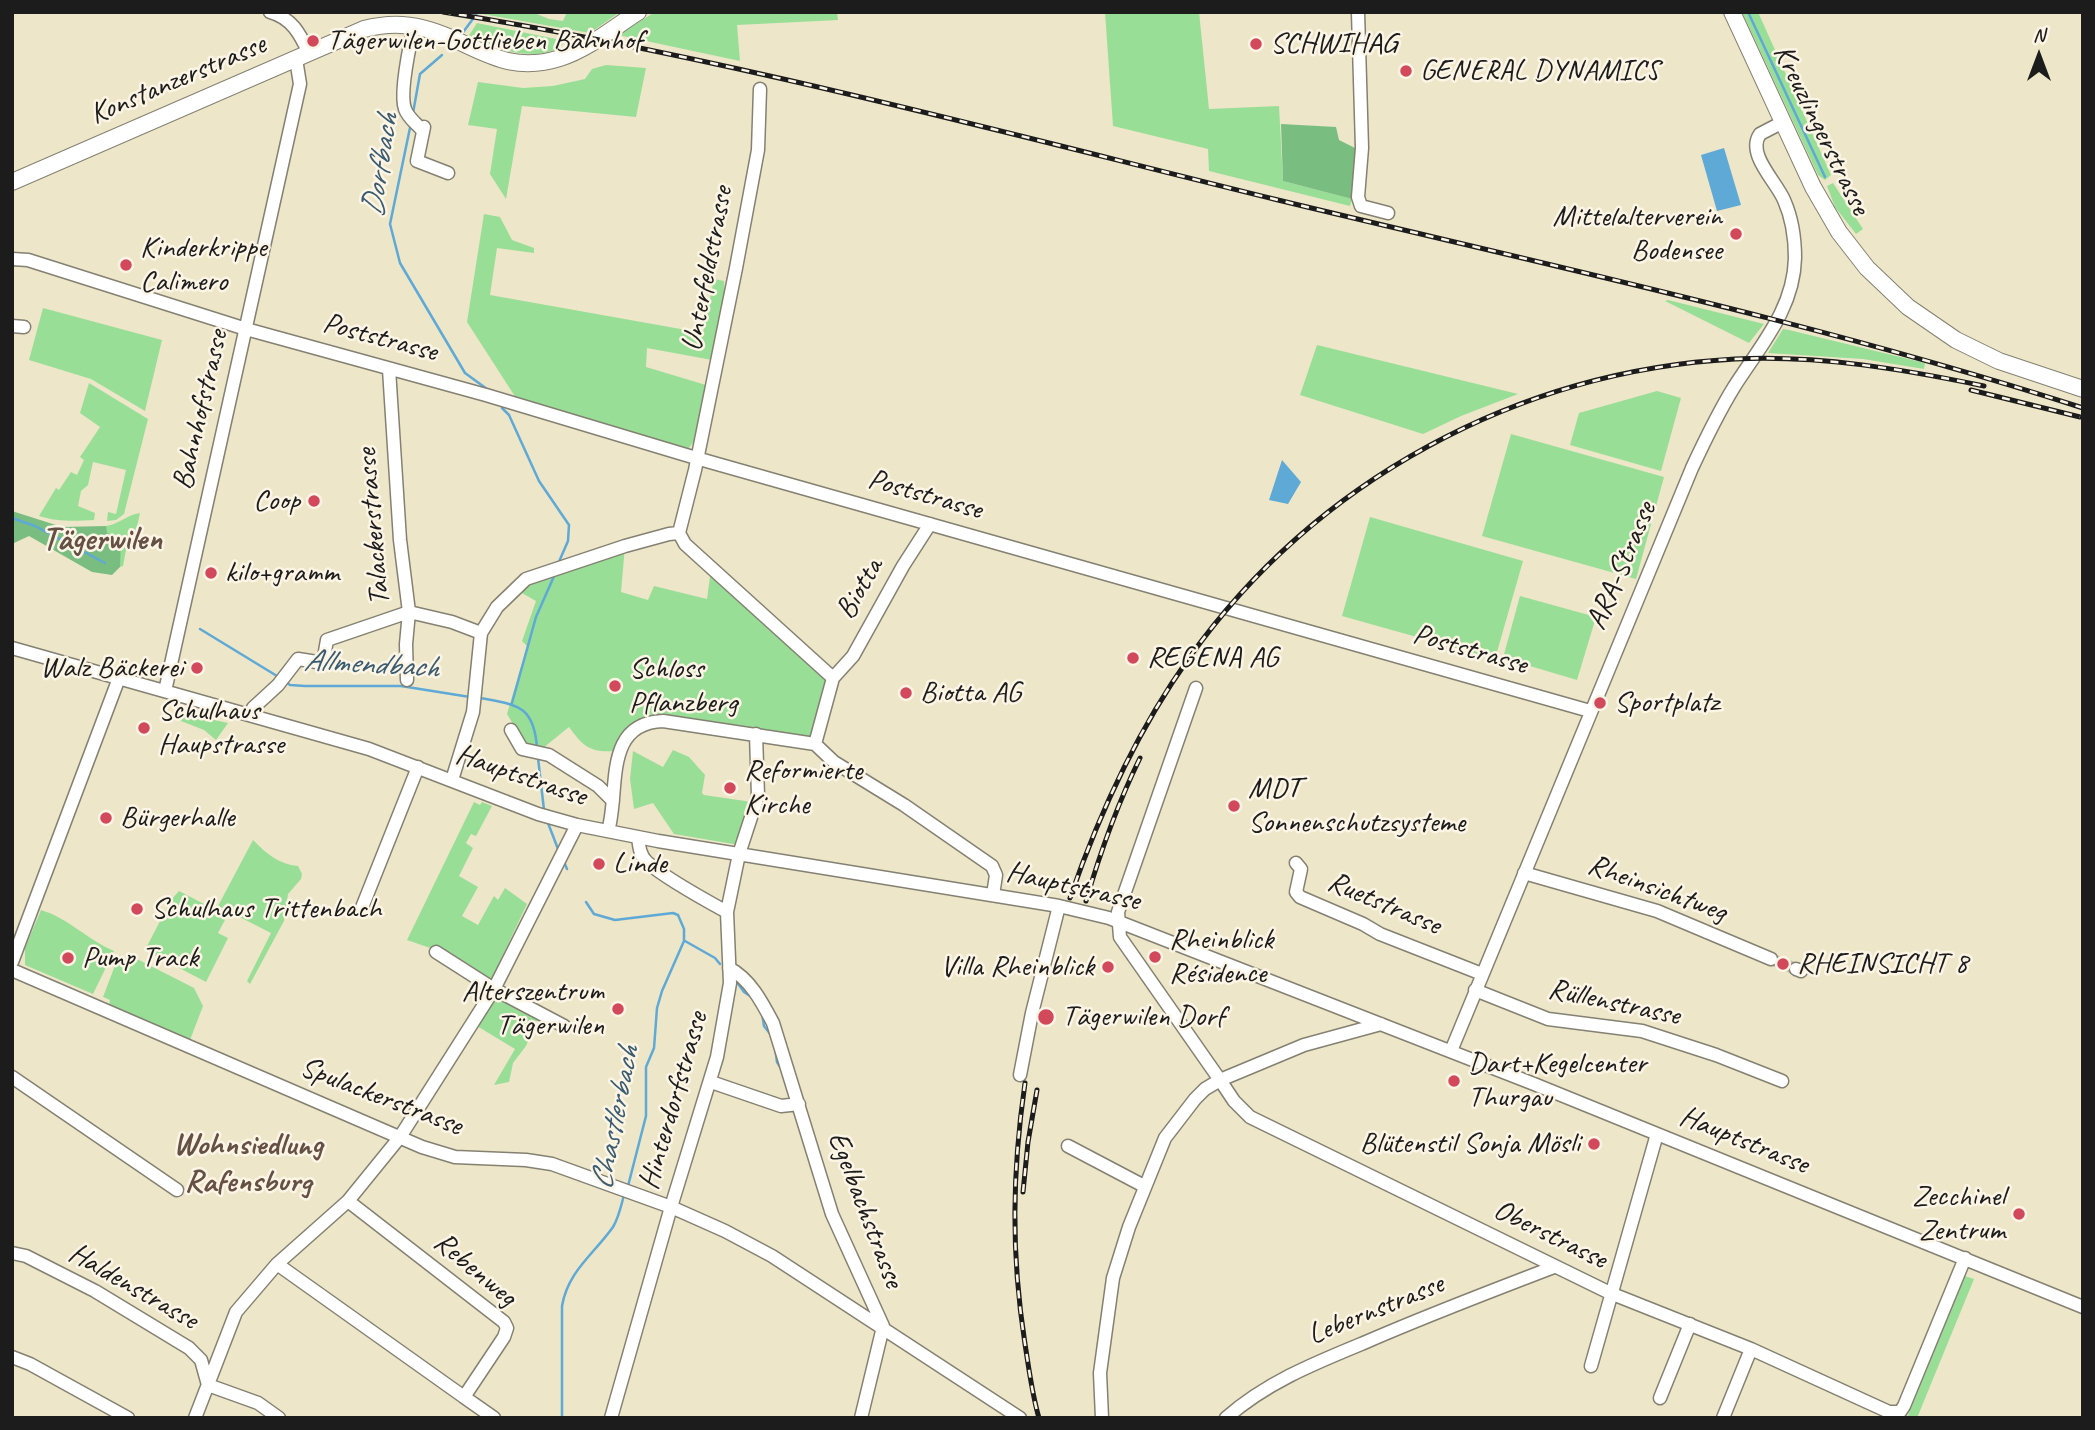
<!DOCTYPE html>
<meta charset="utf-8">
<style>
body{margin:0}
#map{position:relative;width:2095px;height:1430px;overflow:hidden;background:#ede6c8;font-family:Caveat,sans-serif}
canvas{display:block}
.frame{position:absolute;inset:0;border:14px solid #1c1c1c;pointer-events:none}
.north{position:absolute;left:2004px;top:21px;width:70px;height:70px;-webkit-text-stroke:5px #fcf5e5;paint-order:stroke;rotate:0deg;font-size:19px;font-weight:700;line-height:28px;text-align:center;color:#1c1c1c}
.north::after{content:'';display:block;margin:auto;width:24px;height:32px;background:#1c1c1c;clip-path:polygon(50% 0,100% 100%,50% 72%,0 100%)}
</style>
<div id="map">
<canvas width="2095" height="1430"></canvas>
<div class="frame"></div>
<div class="north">N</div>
</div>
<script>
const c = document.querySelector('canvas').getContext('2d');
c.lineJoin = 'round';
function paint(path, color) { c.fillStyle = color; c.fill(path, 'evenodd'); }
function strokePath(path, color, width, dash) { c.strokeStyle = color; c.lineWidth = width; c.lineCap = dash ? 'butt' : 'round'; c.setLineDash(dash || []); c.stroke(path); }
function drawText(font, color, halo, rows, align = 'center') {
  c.font = font + ' Caveat,sans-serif'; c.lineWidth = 5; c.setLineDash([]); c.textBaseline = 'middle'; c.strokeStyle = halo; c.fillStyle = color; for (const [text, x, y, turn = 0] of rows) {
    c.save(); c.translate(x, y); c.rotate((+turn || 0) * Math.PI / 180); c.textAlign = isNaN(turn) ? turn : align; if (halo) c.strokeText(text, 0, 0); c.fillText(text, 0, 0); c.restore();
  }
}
const green = new Path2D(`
 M471,12H532L549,19L563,21L567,12H620L590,33Z
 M655,12H837L838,20L737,25L740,61L618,35Z
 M1105,12H1199L1209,109L1279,106L1283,181L1352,199L1350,206L1209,171L1208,149L1113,126Z
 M1742,12H1758L1831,175L1825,180L1818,175Z
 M477,23L566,41C545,66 493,49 468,37Z
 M606,65L646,68L636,117L522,106L506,199L490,174L497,129L468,125L478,82L523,88L553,86L585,79L592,69Z
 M1833,183L1863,229L1856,234L1835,207L1827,186Z
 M484,214L500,217L512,240L534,248V253L497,248L490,295L703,333L714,279L724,281L725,295L712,360L647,348L646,367L706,385L696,438L687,451L516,398L467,322Z
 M1668,300L1764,324L1749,343L1665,301Z
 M43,308L162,340L145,411L91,379L29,360Z
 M1783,329L1789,330L1925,363L1924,369L1863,359L1768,353Z
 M1317,345L1518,394L1461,416L1423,434L1300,395Z
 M89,383L148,419L124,514L116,520L107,521L108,512L116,514L126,470L93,462L88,485L81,491L78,506L95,513L94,520C74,521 58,522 39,516L56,488L59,490L71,472L77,475L84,460L80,457L100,427L80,413Z
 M1657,391L1681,398L1661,471L1570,445L1579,413Z
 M1511,434L1664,477L1636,579L1482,536Z
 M140,513L134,540L128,539L123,566L120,567V542L106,533V526C119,524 127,515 140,513Z
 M1370,517L1523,561L1495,659L1342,616Z
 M625,546L621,592L648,600L654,586L707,599L711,569L833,678L815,744L664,715C634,719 631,727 615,751C590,753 583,746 569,727L543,748L525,744L507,714L527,646L522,641L536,601L520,592L526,579Z
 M1520,596L1596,617L1577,680L1503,658Z
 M187,714L228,723L216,740L204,730L181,721L182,717Z
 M673,750L689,757L705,775L702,793L704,795L752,802L739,845L674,834L653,803L634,809L630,779L633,751L663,767Z
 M474,802L480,805L482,802L492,806L476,836L471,834L466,843L473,848L459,876L478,887L462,916L478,925L494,896L498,900L505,888L527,904L490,982L439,951L407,940Z
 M253,840C267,854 278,864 298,866L302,874L301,879L288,894L284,921L250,984L247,981L271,933L218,906Z
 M179,891L227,916L218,933L228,938L206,982L145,950L171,900Z
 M41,910C68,918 88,940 114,951L93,994L25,965V948Z
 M119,955L135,963L137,959L194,988L203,1006L190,1040L109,1005L110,1000L103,997Z
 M497,998L536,1017L537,1020L526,1046L513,1063L509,1082L494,1085L515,1049L477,1026L494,999Z
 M1965,1276L1974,1279L1917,1418H1907Z`);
const forest = new Path2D(`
 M1281,124L1336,127L1339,140L1357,149L1352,199L1283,181Z
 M12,511L62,527L106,526L107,533L121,541L120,567L112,575L92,572L29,536L12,544Z`);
const water = new Path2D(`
 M1724,148L1741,205L1717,211L1701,155Z
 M1282,460L1301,482L1288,504L1269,500Z`);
const stream = new Path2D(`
 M1748,12L1825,177
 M461,35L478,12
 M413,113L420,74L442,55
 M411,123L390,224L400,263L465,373L487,389
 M502,408L509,415L539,481L569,525L568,541L558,564
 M12,518L35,526L105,563
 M200,629L277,676
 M286,682L290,685L305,686H401L470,697
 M480,698C517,705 534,705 537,748
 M512,703L536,617L555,574
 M538,758L544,810
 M548,823L558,849
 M564,862L567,869
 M586,902L594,914L615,920L673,913L678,915L684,929V941L662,991L657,1008L654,1048L646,1067V1116L628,1186
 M685,941L715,958L720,964
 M736,981L744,992L753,998
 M762,1013L764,1026L771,1035
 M775,1047L777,1062L782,1070
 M562,1418V1306C568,1271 594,1254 613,1227C619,1217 621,1206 624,1195`);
const minorTunnel = new Path2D(`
 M1771,959L1796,969`);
const minor = new Path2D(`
 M270,12C292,18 300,34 309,53
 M1358,12L1362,148L1358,197L1361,206L1388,213
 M414,26C410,44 399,93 405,109C408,118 417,124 423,131
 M424,127L417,161L448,173
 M12,259L28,260L246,329L486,395L696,458L1590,711
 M12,326L24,327
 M389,369L400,540L409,612L406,644L407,680
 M679,533L685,544L833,678L815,744
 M12,648L369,749L538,814L577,825L658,841L1059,906L1109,918L1534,1084L2083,1307
 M833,678L853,656L903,566L930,524
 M1196,688L1118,912L1120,937L1220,1080L1234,1101L1250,1117L1610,1293L1751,1349L1889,1412H1900L1904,1406L1965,1258
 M165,691L300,84L296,59
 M250,715L253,708L278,685L298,659L323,663L327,640L409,612L452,622L481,633
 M511,730L522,749L549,755L598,786L613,801
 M815,744L834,762L904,805L992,866L996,875L993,895
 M452,780L473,712L481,633L497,607L526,579L625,546L669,534L679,533L695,470L736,268L758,150L760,89
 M608,831C620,792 602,723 663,721L815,744
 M1296,863L1301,869L1296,892L1300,897L1363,924L1380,934L1482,974
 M1524,873L1657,911L1771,959
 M361,910L418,767
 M727,912L739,854L758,796L756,734
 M436,952L494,989L564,1026
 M12,962L119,678
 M729,968C750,979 762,1002 773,1023L832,1214L883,1326
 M1796,969L1801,971
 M12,970L422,1147L455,1157L526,1160L552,1164L671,1207L725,1231L772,1256L1020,1418
 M1475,990L1548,1019L1642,1031L1716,1055L1782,1081
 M1451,1051L1692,468C1705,440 1718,413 1734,387C1760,346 1794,309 1795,258C1795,239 1792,218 1784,200C1776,181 1746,154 1760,134L1783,122
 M1020,1075L1032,1013L1059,906
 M12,1077L177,1190
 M711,1082L781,1106L799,1104
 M1068,1146L1144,1186
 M12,1253L26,1256L95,1291L189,1348L201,1360L208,1385L258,1403L279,1418
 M277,1264L464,1397L504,1337L507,1328L504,1322L348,1201
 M12,1357L30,1364L128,1418
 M1591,1366L1657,1134
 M464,1397L494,1418
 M1660,1398L1690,1324
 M195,1418L236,1312L277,1264L348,1201L400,1137L494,989L577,825
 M611,1418L671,1207L717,1057L730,983L727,912C705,900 665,878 647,862C640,856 639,846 638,837
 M861,1418L883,1327
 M1102,1418L1100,1373L1113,1278L1129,1227L1165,1138L1195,1099L1205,1089L1220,1080L1304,1045L1381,1024
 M1226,1418C1267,1382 1315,1363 1366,1342C1428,1315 1491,1291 1554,1267
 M1723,1418L1751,1349`);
const major = new Path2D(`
 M1732,12L1813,187L1839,232L1867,268L1908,307L1956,340L1999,361L2083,389
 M12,182L364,29C383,24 403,23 422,28C473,40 501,77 560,58C588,49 613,28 638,12`);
const rail = new Path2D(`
 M443,12C725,57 1001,132 1278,200C1547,265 1819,323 2083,408
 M1971,390L2080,417
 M1070,898C1099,814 1137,731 1189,658C1316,480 1518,371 1735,359C1819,355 1902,369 1984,386
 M1086,901C1100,853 1118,803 1140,758
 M1025,1083C1012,1173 1011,1254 1025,1344C1029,1369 1032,1394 1039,1418
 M1023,1192L1028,1142L1037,1090`);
const markers = [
 [313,41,7,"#d1495b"],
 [1256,44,7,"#d1495b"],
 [1406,71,7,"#d1495b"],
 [1736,234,7,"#d1495b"],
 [126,265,7,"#d1495b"],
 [314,501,7,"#d1495b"],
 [211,573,7,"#d1495b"],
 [1133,658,7,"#d1495b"],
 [197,668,7,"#d1495b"],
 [615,686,7,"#d1495b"],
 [906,693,7,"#d1495b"],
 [1600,703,7,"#d1495b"],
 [144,728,7,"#d1495b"],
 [730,788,7,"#d1495b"],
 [1234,806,7,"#d1495b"],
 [106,818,7,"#d1495b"],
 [599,864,7,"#d1495b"],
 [137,909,7,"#d1495b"],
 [1155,957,7,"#d1495b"],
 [68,958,7,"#d1495b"],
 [1783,964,7,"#d1495b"],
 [1108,967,7,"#d1495b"],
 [618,1009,7,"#d1495b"],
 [1046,1017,9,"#d1495b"],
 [1454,1081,7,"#d1495b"],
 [1594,1144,7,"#d1495b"],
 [2019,1214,7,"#d1495b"]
];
const poiNames = [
 ["Tägerwilen-Gottlieben Bahnhof",327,41],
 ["SCHWIHAG",1270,44],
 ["GENERAL DYNAMICS",1420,71],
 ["Mittelalterverein",1722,217,"right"],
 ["Bodensee",1722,251,"right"],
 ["Kinderkrippe",140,248],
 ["Calimero",140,282],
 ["Coop",300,501,"right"],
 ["kilo+gramm",225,573],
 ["REGENA AG",1147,658],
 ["Walz Bäckerei",183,668,"right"],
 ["Schloss",629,669],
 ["Pflanzberg",629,703],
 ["Biotta AG",920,693],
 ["Sportplatz",1614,703],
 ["Schulhaus",158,711],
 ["Haupstrasse",158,745],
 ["Reformierte",744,771],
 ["Kirche",744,805],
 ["MDT",1248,789],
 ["Sonnenschutzsysteme",1248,823],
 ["Bürgerhalle",120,818],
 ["Linde",613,864],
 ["Schulhaus Trittenbach",151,909],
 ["Rheinblick",1169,940],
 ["Résidence",1169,974],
 ["Pump Track",82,958],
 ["RHEINSICHT 8",1797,964],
 ["Villa Rheinblick",1094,967,"right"],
 ["Alterszentrum",604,992,"right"],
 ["Tägerwilen",604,1026,"right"],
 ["Tägerwilen Dorf",1062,1017],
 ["Dart+Kegelcenter",1468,1064],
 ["Thurgau",1468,1098],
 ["Blütenstil Sonja Mösli",1580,1144,"right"],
 ["Zecchinel",2005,1197,"right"],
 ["Zentrum",2005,1231,"right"]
];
const streetNames = [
 ["Konstanzerstrasse",178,80,-23],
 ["Kreuzlingerstrasse",1821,130,64],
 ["Unterfeldstrasse",708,269,-79],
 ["Poststrasse",380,338,15],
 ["Bahnhofstrasse",201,410,-77],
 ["Poststrasse",925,495,16],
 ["Talackerstrasse",374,527,-95],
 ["ARA-Strasse",1622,566,-67],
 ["Biotta",860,589,-60],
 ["Poststrasse",1470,650,16],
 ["Hauptstrasse",521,776,19],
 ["Hauptstrasse",1073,887,13],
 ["Rheinsichtweg",1657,889,20],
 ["Ruetstrasse",1384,904,23],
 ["Rüllenstrasse",1614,1003,12],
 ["Spulackerstrasse",381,1097,21],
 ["Hinterdorfstrasse",674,1101,-74],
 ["Hauptstrasse",1744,1141,22],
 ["Egelbachstrasse",865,1210,69],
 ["Oberstrasse",1550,1235,26],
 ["Rebenweg",475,1270,40],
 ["Haldenstrasse",133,1287,30],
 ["Lebernstrasse",1376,1310,-22]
];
const waterNames = [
 ["Dorfbach",381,165,-81],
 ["Allmendbach",371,665,3],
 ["Chastlerbach",616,1118,-79]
];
const neighbourhoodNames = [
 ["Wohnsiedlung",248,1146],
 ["Rafensburg",248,1183]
];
const quarterNames = [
 ["Tägerwilen",102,540]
];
paint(green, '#99de97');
paint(forest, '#7abd80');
paint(water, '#5ea9d6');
strokePath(stream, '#5ea9d6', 2.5);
strokePath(minorTunnel, '#c3bea6', 12, [12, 6]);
strokePath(minor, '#848172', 15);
strokePath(major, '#848172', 18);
strokePath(minor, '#fff', 12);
strokePath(major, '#fff', 16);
strokePath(rail, '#1c1c1c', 5);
strokePath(rail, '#fcf5e5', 2.5, [8]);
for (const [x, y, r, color] of markers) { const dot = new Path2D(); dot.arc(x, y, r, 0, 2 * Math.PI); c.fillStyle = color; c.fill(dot); strokePath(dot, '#fcf5e5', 2.5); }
drawText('30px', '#1c1c1c', '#fcf5e5', poiNames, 'left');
drawText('30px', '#1c1c1c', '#fcf5e5', streetNames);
drawText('italic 32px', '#3a5b70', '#fcf5e5', waterNames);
drawText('bold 32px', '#645044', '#fcf5e5', neighbourhoodNames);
drawText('bold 33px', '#645044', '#fcf5e5', quarterNames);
</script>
